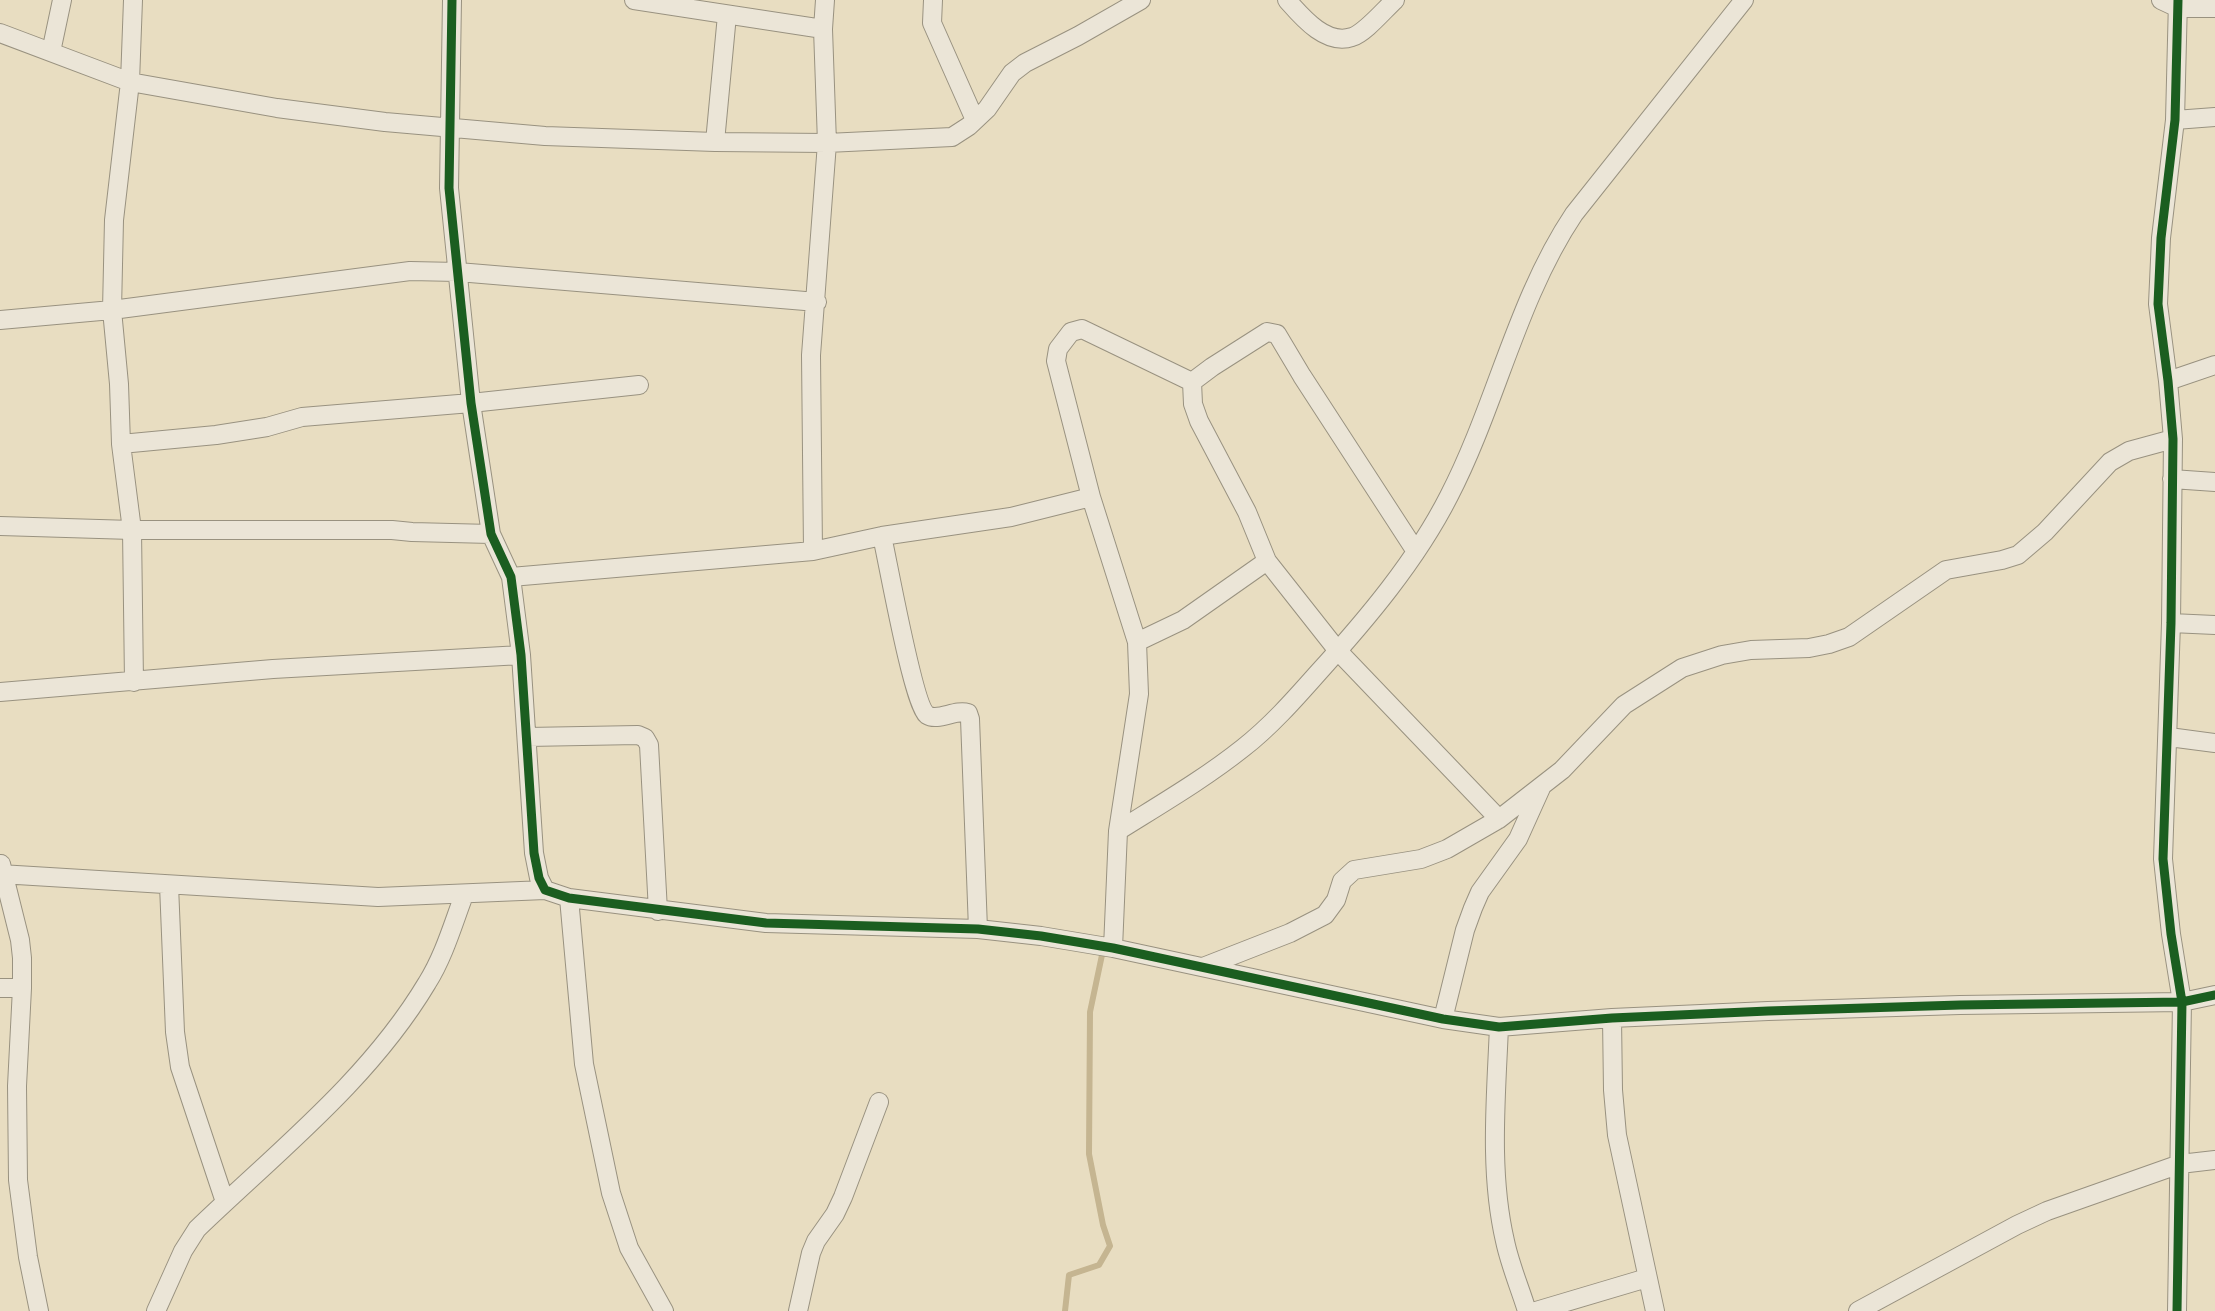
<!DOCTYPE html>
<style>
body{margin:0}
canvas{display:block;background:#e8ddc1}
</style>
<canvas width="2215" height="1311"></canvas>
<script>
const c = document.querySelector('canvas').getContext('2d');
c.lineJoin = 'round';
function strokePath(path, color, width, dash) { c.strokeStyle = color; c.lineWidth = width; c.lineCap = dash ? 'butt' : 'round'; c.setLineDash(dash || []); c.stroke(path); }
const stream = new Path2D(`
 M1065,1311L1069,1275L1099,1265L1110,1246L1103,1225L1089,1154L1090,1012L1102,955`);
const minor = new Path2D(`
 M133,0L130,82L114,220L112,310L119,384L121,444L132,530L134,682
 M452,0L449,188L471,403L491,534L511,577L521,655L534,853L539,878L545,890L569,898L766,923L978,929L1041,936L1113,948L1443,1019L1499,1027L1612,1018L1768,1011L1960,1005L2182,1002L2215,995
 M634,0L823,29
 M933,0L932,23L975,120
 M1287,0C1302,17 1326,46 1352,37C1365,33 1384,10 1395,0
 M2161,0L2178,8H2215
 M0,33L130,82L277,108L385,122L545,136L715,142L827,143L952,137L969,126L987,109L1012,73L1025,63L1078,36L1141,0
 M51,52L62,0
 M2175,120L2215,117
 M715,142L727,15
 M0,320L112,310L410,271L458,272L817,302
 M2168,381L2215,365
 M1192,382L1193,404L1199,421L1247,512L1267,561L1338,651L1499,819
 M1192,382L1212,367L1267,332L1277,334L1302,376L1415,550
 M121,444L216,435L267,427L302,417L471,403L639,385
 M2172,479L2215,482
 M0,526L132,530H392L412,532L491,534
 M882,536C888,562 913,704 927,715C938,722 955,709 968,713L970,719L978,929
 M813,551L811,355L827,143L823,29L825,0
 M511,577L813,551L882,536L1011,517L1091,497
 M2171,623L2215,625
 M1137,642L1183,620L1267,561
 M0,692L273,669L521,655
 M527,737L638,735L645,738L649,745L658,911
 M2169,737L2215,743
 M1118,831C1161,804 1204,779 1243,748C1270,727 1294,700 1317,674C1366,620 1416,561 1449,496C1496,405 1517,299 1574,214L1744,0
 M1,864L20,940L22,958V988L17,1086L18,1180L28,1257L39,1311
 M0,874L378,897L545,890
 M169,885L175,1032L180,1067L225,1202
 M569,898L584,1064L611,1193L629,1248L664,1311
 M1113,948L1118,831L1139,694L1137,642L1091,497L1056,361L1058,349L1071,332L1082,329L1192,382
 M1203,967L1290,933L1325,915L1336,900L1342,881L1354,870L1421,859L1447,849L1499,819L1562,770L1624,705L1682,668L1722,655L1751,650L1809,648L1829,644L1849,637L1946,570L2002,560L2018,555L2045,532L2110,462L2129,451L2173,439
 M0,988H22
 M1612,1018L1613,1090L1617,1135L1655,1311
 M1443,1019L1465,930L1473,908L1480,892L1518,839L1541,788
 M1499,1027C1496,1098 1489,1172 1505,1241C1510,1265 1520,1288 1527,1311
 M156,1311L183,1251L197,1229C277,1152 369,1080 427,983C444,956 453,924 464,895
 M798,1311L811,1253L816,1241L835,1214L843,1197L879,1102
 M1536,1311L1647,1278
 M1858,1311L2017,1225L2047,1211L2180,1164L2215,1160
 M2177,1311L2182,1002L2171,934L2163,859L2171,623L2173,439L2168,381L2158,304L2161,238L2175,120L2178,0`);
const cycleway = new Path2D(`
 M452,0L449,188L471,403L491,534L511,577L521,655L534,853L539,878L545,890L569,898L766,923L978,929L1041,936L1113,948L1443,1019L1499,1027L1612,1018L1768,1011L1960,1005L2182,1002L2215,995
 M2177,1311L2182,1002L2171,934L2163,859L2171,623L2173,439L2168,381L2158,304L2161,238L2175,120L2178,0`);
strokePath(stream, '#c5b591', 6);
strokePath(minor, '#999280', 20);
strokePath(minor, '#ebe5d7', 18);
strokePath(cycleway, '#1b5e20', 9);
</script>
